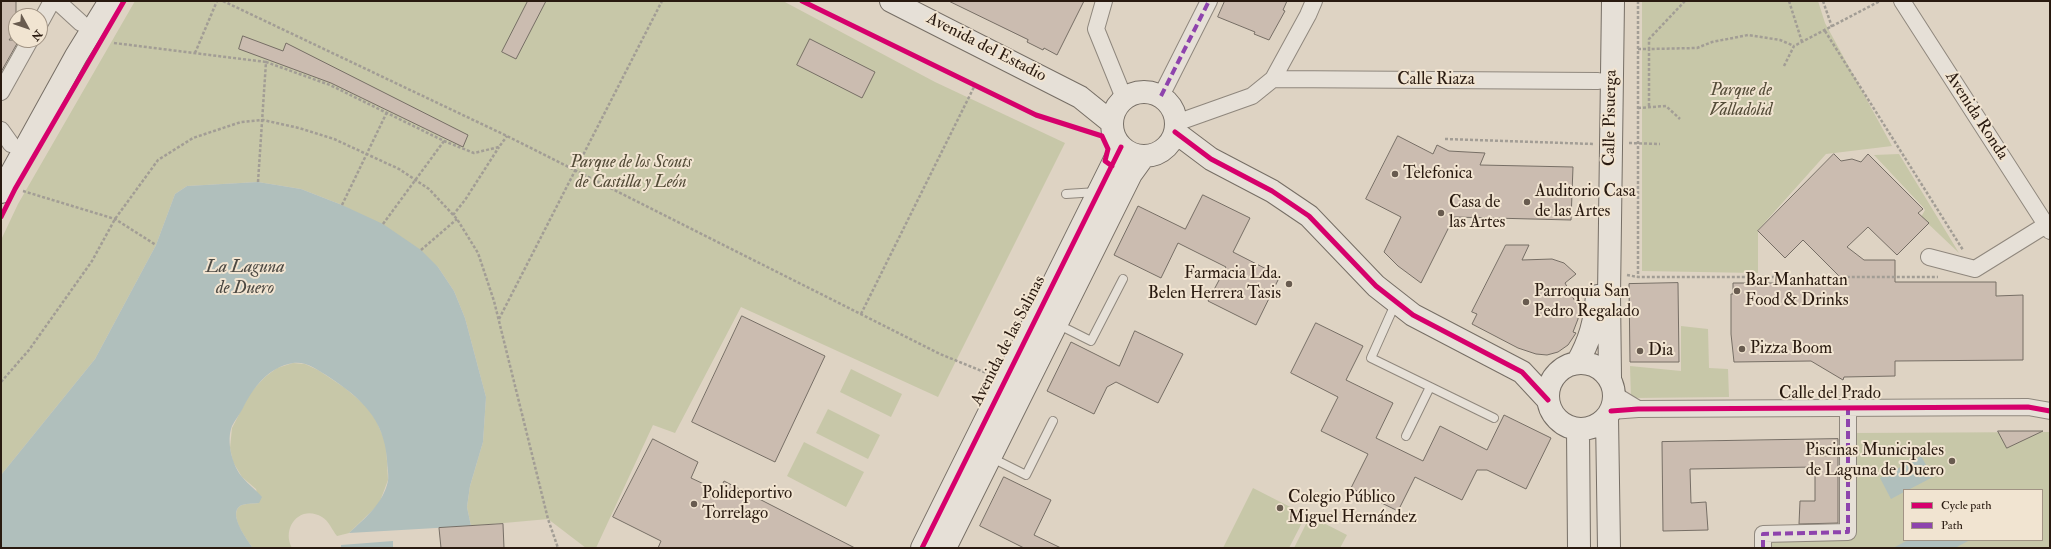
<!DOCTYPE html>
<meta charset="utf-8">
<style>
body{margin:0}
#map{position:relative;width:2051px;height:549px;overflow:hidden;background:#ded3c3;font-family:"IM FELL Double Pica",serif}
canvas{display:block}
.frame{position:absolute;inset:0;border:2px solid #291a10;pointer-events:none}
.legend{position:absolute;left:1903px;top:489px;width:140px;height:52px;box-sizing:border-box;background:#f1e4d1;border:1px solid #a19384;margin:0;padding:5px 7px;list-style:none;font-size:12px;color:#291a10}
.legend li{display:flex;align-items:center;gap:8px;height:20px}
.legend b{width:20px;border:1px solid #a19384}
.north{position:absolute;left:8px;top:8px;width:40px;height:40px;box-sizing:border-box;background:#f1e4d1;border:1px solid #a19384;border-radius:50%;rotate:130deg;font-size:11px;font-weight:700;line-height:16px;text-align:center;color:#291a10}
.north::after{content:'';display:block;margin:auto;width:14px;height:18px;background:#685b4f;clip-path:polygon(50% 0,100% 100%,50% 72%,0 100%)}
</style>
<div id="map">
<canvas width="2051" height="549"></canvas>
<div class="frame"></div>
<ul class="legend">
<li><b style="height:5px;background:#d6006c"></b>Cycle path</li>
<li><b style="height:5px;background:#8e44ad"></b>Path</li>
</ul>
<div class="north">N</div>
</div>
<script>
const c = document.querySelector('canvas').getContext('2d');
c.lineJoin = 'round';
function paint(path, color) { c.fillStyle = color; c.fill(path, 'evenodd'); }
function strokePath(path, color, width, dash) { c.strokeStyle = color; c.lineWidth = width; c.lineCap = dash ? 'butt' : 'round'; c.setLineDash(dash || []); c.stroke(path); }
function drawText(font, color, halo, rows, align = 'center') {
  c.font = font + ' "IM FELL Double Pica",serif'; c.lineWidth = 4; c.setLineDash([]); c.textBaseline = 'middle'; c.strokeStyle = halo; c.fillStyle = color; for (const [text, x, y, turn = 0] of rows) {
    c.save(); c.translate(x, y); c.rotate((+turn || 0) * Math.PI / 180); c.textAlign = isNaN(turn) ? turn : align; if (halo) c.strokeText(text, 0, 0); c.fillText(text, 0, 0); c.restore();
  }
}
const green = new Path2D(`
 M135,1H783L935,82L1065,143L938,397L741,307L675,433L653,425L596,548H586L548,519L471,526L467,507L470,486L483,442L486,397L465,318L454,291L438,267L342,205L301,189L258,182L187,186L175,194L156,245L95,359L1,475V240L18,204Z
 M1642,1H1818L1825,23L1892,146L1826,154L1758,230V273L1642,271Z
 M1899,154L1959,253L1921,217L1925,210L1923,207L1874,155Z
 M1681,326L1708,329L1709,368L1728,369L1729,397L1631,398L1630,366L1681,371Z
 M293,363L305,364L318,370L345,388L365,405L375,418L386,443L388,480L379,504L349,533L337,536C332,530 329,521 322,517C300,504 281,528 292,548H253C247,540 228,515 240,506C245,503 253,504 259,503L256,489L242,477L233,462L230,448L232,428L250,393L265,377L277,368Z
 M851,369L902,394L891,417L840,392Z
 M828,409L880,435L868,459L816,433Z
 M2050,432V548H1769V539L1854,538V433ZM1904,490H2042V540H1904Z
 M804,442L864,472L846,507L787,476Z
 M1253,488L1306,515L1289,548H1223Z
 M1310,516L1347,535L1340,548H1294Z`);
const water = new Path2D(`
 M258,182L301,189L342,205L383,224L421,250L438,267L454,291L465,318L486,397L483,442L470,486L467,507L471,526L349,533C365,518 383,504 388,481C389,474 387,466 387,459C384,419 361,398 329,377C318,370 306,361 293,363C268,367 253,388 243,408C240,414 235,420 232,426C226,441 232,466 243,478C249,485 256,490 262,497L259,503C253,504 245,503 240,506C228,514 247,540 253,548H1V475L95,359L156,245L175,194L187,186Z
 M1921,456L1933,477L1908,490H1904V492L1891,499L1880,478Z
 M1908,540H1970L1955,548H1893Z
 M393,541V548H341V545Z`);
const building = new Path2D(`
 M1,1H16V31L9,40H19L1,72Z
 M528,1H546L516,59L502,52Z
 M949,1H1084L1057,55L1044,48L1043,50L1027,42L1028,40Z
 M1225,1H1287L1283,10L1285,11L1269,40L1254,34L1255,32L1218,17Z
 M243,36L283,51L286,43L468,135L463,147L331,83L239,49Z
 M810,39L875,72L862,98L797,65Z
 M1398,136L1433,154L1437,145L1449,151L1485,153L1480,165L1573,167L1571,220L1454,217L1421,283L1398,266L1384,252L1401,217L1366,199Z
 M1834,154L1841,161L1852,159L1861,162L1868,154L1923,209L1918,213L1929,223L1897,255L1868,227L1847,247L1864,260H1895V282H1996V296L2023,295V360L1895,361V376L1844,377L1843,380L1811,361L1734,362L1731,334V294H1733V283H1846L1803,240L1785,258L1758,231Z
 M1203,195L1250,218L1233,252L1280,276L1256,325L1208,301L1226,267L1178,243L1161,278L1114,255L1138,206L1185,229Z
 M1506,245H1529L1522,260L1552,259L1564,263L1576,274L1565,283L1577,305H1579L1578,319L1573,332L1576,333L1568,345L1558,352L1547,355L1536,354L1518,348L1472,324L1477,314L1472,312Z
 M1678,283L1679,362H1630L1629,284Z
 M742,316L825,356L775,462L692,422Z
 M1316,323L1363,346L1346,380L1393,403L1376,438L1423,461L1440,426L1487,450L1504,415L1551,438L1526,489L1487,470H1477L1462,500L1415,477L1398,511L1351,488L1368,454L1321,431L1338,397L1291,373Z
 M1135,331L1183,354L1158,403L1116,382L1107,387L1094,414L1047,391L1071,342L1119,366Z
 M1998,431H2043L2007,448Z
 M653,439L698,462L691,478L719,491L724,481L855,548H658L661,541L613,517Z
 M1838,439V523L1799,524L1800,501H1815V467L1690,469L1691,503L1706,502L1708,530L1663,531L1662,442Z
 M1004,477L1051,500L1034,535L1061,548H1024L980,526Z
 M503,524L504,548H441L439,528Z`);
const path = new Path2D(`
 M223,1L507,136L940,354L989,374
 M1638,1V277
 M1685,1L1649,39V49L1697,48L1712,42L1748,35L1780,40L1794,46
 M1789,1L1802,42
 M1823,1L1832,27
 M1825,31L1963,250
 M114,43L266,62
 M1638,49H1649V107
 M195,53L217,1
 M1784,66L1794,46L1880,1
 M1638,108L1666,106L1680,119
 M1445,139L1594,144
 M1629,143L1660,144
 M258,182L266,62L330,85L444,141L474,153L499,147L507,136
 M23,191L115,219L156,245
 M342,205L387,112
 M453,215L465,200L499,147
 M383,224L444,141
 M421,250L457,219
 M1627,275L1638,277H1938
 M861,314L975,85
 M499,319L662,1
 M1,382L29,350L92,261L115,219L158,160L193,138L241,122L263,120L299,128L334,139L399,169L429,189L457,219L478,253L494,301L548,519L558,548`);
const lane = new Path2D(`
 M1066,194L1097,192
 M1396,302L1371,358L1494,418
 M1057,324L1091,341L1123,279
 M1406,436L1430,387
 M990,457L1026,475L1053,421`);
const street = new Path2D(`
 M57,1L81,23
 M1104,1L1096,29L1124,98
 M1902,1L2050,231
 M40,23L52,1
 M1273,79L1598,81
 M1,92L30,40
 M1161,96L1209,1
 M1176,123L1252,96L1273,79L1308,15L1314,1
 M1,130L11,144
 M1929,257L1975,269L2046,225
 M1615,395L1638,409
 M1611,411L1638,409L2028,407L2050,411
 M1763,548V534L1848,532V408`);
const secondary = new Path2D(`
 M891,1L1080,97L1111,122
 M1112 124a32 32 0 1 1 64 0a32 32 0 1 1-64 0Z
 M1175,132L1211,159L1272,191L1309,216L1376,286L1413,315L1522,372L1548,400
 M1,192L76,56L110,1
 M1548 396a33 33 0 1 1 66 0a33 33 0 1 1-66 0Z
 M1577,363C1590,341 1595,321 1597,296
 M1610,378L1609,295L1613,1
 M1607,417L1609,548
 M1578,429L1579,548
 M922,548L1121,147
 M945,548L1131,174L1144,156`);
const quiet = new Path2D(`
 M1161,96L1209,1
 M1763,548V534L1848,532V408`);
const cycleway = new Path2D(`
 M802,1L1036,115L1102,136L1108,149L1105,161L1112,166
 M1175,132L1211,159L1272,191L1309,216L1376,286L1413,315L1522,372L1548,400
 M1,217L15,189L124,1
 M1611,411L1638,409L2028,407L2050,411
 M922,548L1121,147`);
const markers = [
 [1395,174,4,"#685b4f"],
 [1527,202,4,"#685b4f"],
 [1441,213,4,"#685b4f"],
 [1289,284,4,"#685b4f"],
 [1737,291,4,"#685b4f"],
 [1526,302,4,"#685b4f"],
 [1742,349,4,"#685b4f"],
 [1640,351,4,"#685b4f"],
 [1952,461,4,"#685b4f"],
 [694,504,4,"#685b4f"],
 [1280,508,4,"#685b4f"]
];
const streetNames = [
 ["Avenida del Estadio",986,48,27],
 ["Calle Riaza",1436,80],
 ["Avenida Ronda",1976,116,57],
 ["Calle Pisuerga",1611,118,-89],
 ["Avenida de las Salinas",1009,341,-63],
 ["Calle del Prado",1830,394]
];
const parkNames = [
 ["Parque de",1741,91],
 ["Valladolid",1741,111],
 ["Parque de los Scouts",631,163],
 ["de Castilla y León",631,183]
];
const poiNames = [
 ["Telefonica",1403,174],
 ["Auditorio Casa",1535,192],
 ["de las Artes",1535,212],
 ["Casa de",1449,203],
 ["las Artes",1449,223],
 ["Farmacia Lda.",1281,274,"right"],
 ["Belen Herrera Tasis",1281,294,"right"],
 ["Bar Manhattan",1745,281],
 ["Food & Drinks",1745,301],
 ["Parroquia San",1534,292],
 ["Pedro Regalado",1534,312],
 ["Pizza Boom",1750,349],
 ["Dia",1648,351],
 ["Piscinas Municipales",1944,451,"right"],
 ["de Laguna de Duero",1944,471,"right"],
 ["Polideportivo",702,494],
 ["Torrelago",702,514],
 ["Colegio Público",1288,498],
 ["Miguel Hernández",1288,518]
];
const waterNames = [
 ["La Laguna",245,268],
 ["de Duero",245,289]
];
paint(green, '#c7c7a8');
paint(water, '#b0bfbc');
paint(building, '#cbbcb0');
strokePath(building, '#766e65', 1);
strokePath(lane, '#8f877d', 10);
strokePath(street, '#8f877d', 18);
strokePath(secondary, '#766e65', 24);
strokePath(path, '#a29d95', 2.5, [3, 2]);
strokePath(lane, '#e6e0d7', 8);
strokePath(street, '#e6e0d7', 16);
strokePath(secondary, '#e6e0d7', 22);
strokePath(quiet, '#8e44ad', 4, [8, 4]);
strokePath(cycleway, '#d6006c', 5);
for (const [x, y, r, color] of markers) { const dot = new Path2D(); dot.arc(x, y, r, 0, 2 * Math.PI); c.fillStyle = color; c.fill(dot); strokePath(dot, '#f1e4d1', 1.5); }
drawText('17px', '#291a10', '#f1e4d1', streetNames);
drawText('italic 17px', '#534b37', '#f1e4d1', parkNames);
drawText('17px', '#291a10', '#f1e4d1', poiNames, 'left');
drawText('italic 18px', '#4c4943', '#f1e4d1', waterNames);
</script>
